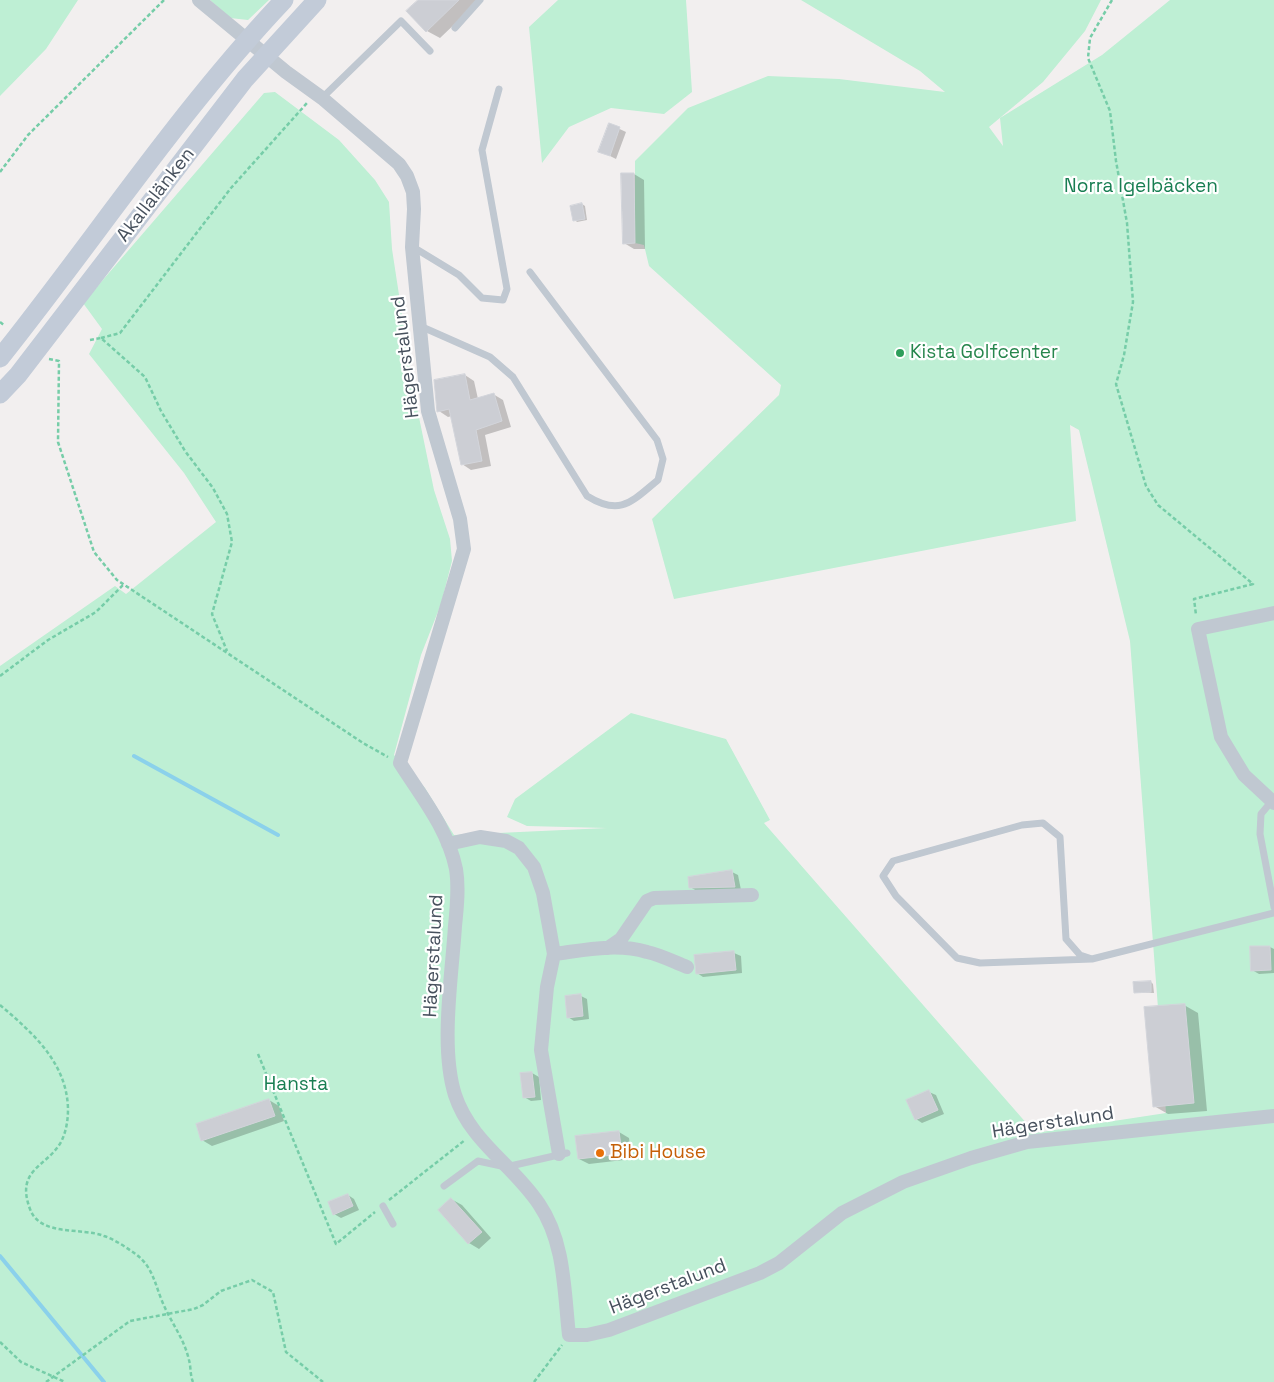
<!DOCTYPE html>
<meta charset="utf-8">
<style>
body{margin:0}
canvas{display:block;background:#f2efef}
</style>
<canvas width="1274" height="1382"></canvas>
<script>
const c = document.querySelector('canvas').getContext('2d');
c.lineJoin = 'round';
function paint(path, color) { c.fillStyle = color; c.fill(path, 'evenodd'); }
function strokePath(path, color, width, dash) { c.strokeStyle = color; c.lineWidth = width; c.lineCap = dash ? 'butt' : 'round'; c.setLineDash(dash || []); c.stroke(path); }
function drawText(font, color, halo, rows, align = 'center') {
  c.font = font + ' "Space Grotesk",sans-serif'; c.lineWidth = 4.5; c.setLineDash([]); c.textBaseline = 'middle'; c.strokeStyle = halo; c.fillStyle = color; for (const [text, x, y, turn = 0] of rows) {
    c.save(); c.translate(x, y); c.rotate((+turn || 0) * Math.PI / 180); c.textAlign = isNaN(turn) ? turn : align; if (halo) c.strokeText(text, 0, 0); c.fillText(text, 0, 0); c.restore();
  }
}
const green = new Path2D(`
 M0,0H78L46,49L0,96Z
 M210,0H269L248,20L230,18Z
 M558,0H686L692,92L664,114L611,108L569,127L542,163L529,27Z
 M801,0H1101L1085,31L1043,82L989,127L1003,146L1000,118L1102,55L1170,0H1274V1382H0V666L115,586L126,594L216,522L184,473L89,354L102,329L83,303L264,93L275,92L339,140L375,180L389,202L392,249L414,393L434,490L450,539L452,561L441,604L421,655L394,755L425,788L454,835L607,828L527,826L507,817L515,799L631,713L726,739L770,820L764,823L1035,1133L1166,1113L1130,641L1079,430L1070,425L1076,521L674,599L652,519L779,395L781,385L649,266L644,245L635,243V161L688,108L768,76L839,79L945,92L920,71Z`);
const shadow = new Path2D(`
 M420,0H480L440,38L427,31Z
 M609,124L626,132L616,159L600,151Z
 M634,174L644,180L645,249H634L624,243Z
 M582,204L585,206L587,220L577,222L575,220Z
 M465,375L474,381L478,399L493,394L503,400L511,427L485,435L491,466L471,470L462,464L452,416L448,417L439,411Z
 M732,872L738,875L741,890L697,891L690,887Z
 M1270,947L1274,949V973L1259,974L1252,970Z
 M734,953L741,956L742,973L703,977L697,973Z
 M1151,982L1153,984L1154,993L1135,992Z
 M581,996L587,999L589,1019L574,1021L568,1017Z
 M1184,1005L1198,1013L1207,1111L1168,1114L1154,1106Z
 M532,1073L539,1077L541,1100L531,1101L524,1097Z
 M929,1092L936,1095L944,1114L922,1123L916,1119Z
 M269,1100L279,1106L284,1121L212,1146L202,1140Z
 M619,1132L629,1138L632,1159L589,1164L579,1159Z
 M348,1195L354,1199L359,1210L341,1218L334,1214Z
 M451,1199L462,1205L491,1238L479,1249L469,1243Z`);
const stream = new Path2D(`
 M134,756L278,835
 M0,1256L104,1382`);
const building = new Path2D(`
 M418,0H459L426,32L406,11Z
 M609,123L620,127L610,156L598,152Z
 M621,173H634L635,243L623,244Z
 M582,203L585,219L573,221L570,206Z
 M465,374L470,400L494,393L502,421L476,430L482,461L461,465L449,409L437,412L434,380Z
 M732,870L735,887L689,888L688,877Z
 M1250,946H1270L1271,970L1251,971Z
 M734,951L736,970L696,974L694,955Z
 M1151,981V992L1134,993L1133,982Z
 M581,994L583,1016L567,1018L565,996Z
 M1185,1004L1194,1103L1153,1107L1144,1007Z
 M532,1072L535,1097L523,1098L520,1073Z
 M929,1090L938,1110L915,1120L906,1100Z
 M269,1099L275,1116L201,1141L196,1124Z
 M619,1131L622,1154L578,1159L575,1136Z
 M348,1194L353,1206L333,1215L328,1202Z
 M451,1198L482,1232L468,1244L438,1210Z`);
const path = new Path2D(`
 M1112,0L1090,38L1088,58L1110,111L1116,161L1127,223L1133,302L1124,355L1116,384L1146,486L1158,505L1253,584L1194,599L1196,615
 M0,172L28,135L164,0
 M0,322L5,326
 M101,338L120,333L231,188L307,103
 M90,340L101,338L145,377L161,411L185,451L213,488L227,514L232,542L212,614L227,651
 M49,359L59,361L58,442L94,552L117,580L363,743L388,757
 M0,676L48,640L96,612L123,585
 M0,1005C33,1033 67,1063 68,1109C68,1121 66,1132 61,1142C47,1167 15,1169 30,1209C40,1237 82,1227 104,1236C116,1240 127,1248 137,1255C153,1268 155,1284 162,1301C170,1321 184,1338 189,1360C191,1367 190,1375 193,1382
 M258,1054L336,1244L375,1212
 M389,1200L465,1140
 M0,1342L21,1362L65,1382
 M46,1382L130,1321L194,1309L203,1305L221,1291L252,1280L273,1292L286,1352L323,1382
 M534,1382L562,1345`);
const lane = new Path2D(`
 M455,28L480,0
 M322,98L401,21L430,51
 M413,247L459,275L482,298L503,300L507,289L482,150L499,89
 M420,326L490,357L513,377L587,496C621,517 632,501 658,480L663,459L657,440L530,272
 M1271,802L1261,814L1260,834L1274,907
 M1092,959L1080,955L1066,939L1060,837L1043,823L1022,825L893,861L883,876L896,896L957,958L980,963L1092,959L1274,913
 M444,1186L478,1161L506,1167L567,1153
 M383,1206L393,1224`);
const street = new Path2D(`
 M199,0L286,72L322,98L399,164L407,176L413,192L414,209L412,247L428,411L460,519L464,549L400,763C421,796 448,829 456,869C459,887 457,907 455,926C452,975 440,1048 455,1095C470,1141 513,1165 539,1204C565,1242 564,1291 569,1335H587L609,1330L760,1273L779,1263L842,1213L903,1182L971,1158L1027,1142L1274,1116
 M1274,613L1198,629L1221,737L1244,775L1274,803
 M448,844L480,837L506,841L519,848L534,867L543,893L554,954L547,987L541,1050L559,1154
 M608,948L621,939L647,901L654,898L752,895
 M554,954C585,950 617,943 647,952C661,955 674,962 687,967`);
const secondary = new Path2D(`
 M0,358C95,239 179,111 284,0
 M0,394L18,375L245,79L317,0`);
const markers = [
 [900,353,5,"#2e9e5b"],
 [600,1153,5,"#e8710a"]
];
const parkNames = [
 ["Norra Igelbäcken",1141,187],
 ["Hansta",296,1085]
];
const streetNames = [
 ["Akallalänken",156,195,-52],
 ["Hägerstalund",406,357,-97],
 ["Hägerstalund",434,956,-87],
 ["Hägerstalund",1053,1123,-9],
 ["Hägerstalund",668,1287,-21]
];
const leisureNames = [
 ["Kista Golfcenter",910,353]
];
const foodNames = [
 ["Bibi House",610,1153]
];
paint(green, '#beefd4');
paint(shadow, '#0003');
strokePath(stream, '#8bd1eb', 4);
paint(building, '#ccced4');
strokePath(building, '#d3d5db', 1);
strokePath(path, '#76cda8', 2.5, [4, 2.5]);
strokePath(lane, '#c0c8d1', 7);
strokePath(street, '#c0c8d1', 14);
strokePath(secondary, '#c2cbd8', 19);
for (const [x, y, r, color] of markers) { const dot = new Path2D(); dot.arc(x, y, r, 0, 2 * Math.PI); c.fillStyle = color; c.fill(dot); strokePath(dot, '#fff', 2); }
drawText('19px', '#187e52', '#fff', parkNames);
drawText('19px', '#47515d', '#fff', streetNames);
drawText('19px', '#27864d', '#fff', leisureNames, 'left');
drawText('19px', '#c56008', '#fff', foodNames, 'left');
</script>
